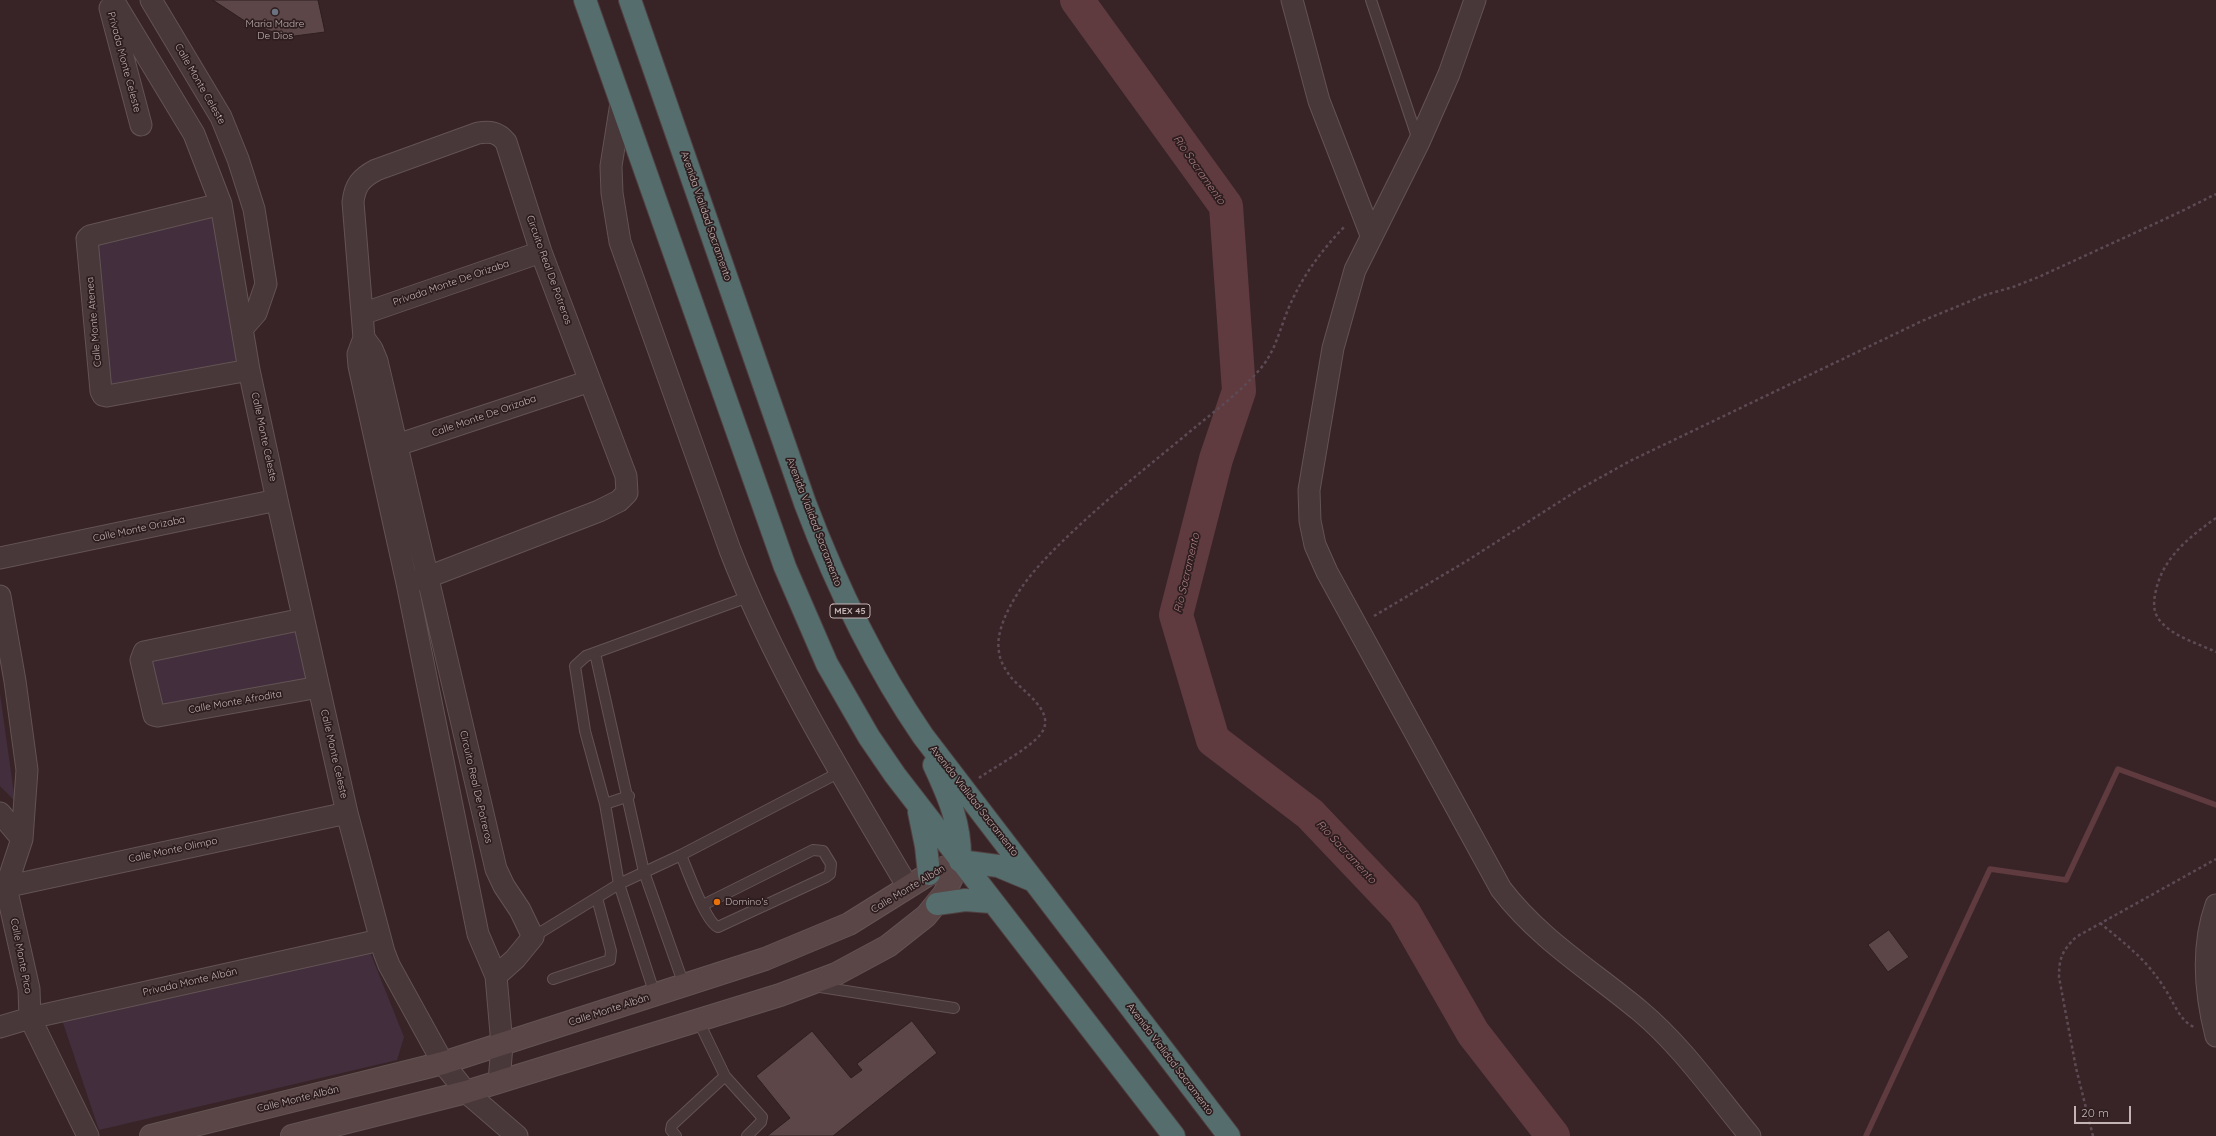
<!DOCTYPE html>
<meta charset="utf-8">
<style>
body{margin:0}
#map{position:relative;width:2216px;height:1136px;overflow:hidden;background:#382426;font-family:Quicksand,sans-serif}
canvas{display:block}
.scale{position:absolute;left:2074px;top:1106px;width:57px;height:18px;box-sizing:border-box;border:2px solid #c4b3b4;border-top:0;padding-left:5px;font-size:12px;line-height:14px;white-space:nowrap;color:#c4b3b4;-webkit-text-stroke:3px #2d1d1e;paint-order:stroke}
</style>
<div id="map">
<canvas width="2216" height="1136"></canvas>
<div class="scale">20 m</div>
</div>
<script>
const c = document.querySelector('canvas').getContext('2d');
c.lineJoin = 'round';
function paint(path, color) { c.fillStyle = color; c.fill(path, 'evenodd'); }
function strokePath(path, color, width, dash) { c.strokeStyle = color; c.lineWidth = width; c.lineCap = dash ? 'butt' : 'round'; c.setLineDash(dash || []); c.stroke(path); }
function drawText(font, color, halo, rows, align = 'center') {
  c.font = font + ' Quicksand,sans-serif'; c.lineWidth = 3.5; c.setLineDash([]); c.textBaseline = 'middle'; c.strokeStyle = halo; c.fillStyle = color; for (const [text, x, y, turn = 0] of rows) {
    c.save(); c.translate(x, y); c.rotate((+turn || 0) * Math.PI / 180); c.textAlign = isNaN(turn) ? turn : align; if (halo) c.strokeText(text, 0, 0); c.fillText(text, 0, 0); c.restore();
  }
}
const green = new Path2D(`
 M224,205L250,366L103,396L78,239Z
 M299,619L314,684L153,711L143,654Z
 M0,695V694L15,801L0,786Z
 M370,952L404,1037L397,1060L99,1130L61,1017Z`);
const stream = new Path2D(`
 M1866,1136L1990,869L2066,880L2118,769L2216,805`);
const river = new Path2D(`
 M1077,0L1226,206L1239,391L1216,459L1176,615L1213,740L1310,814L1404,913L1473,1033L1553,1136`);
const building = new Path2D(`
 M213,0H318L325,32L287,37L248,23Z
 M1889,930L1909,957L1888,972L1868,945Z
 M912,1021L937,1053L833,1136H767L790,1118L756,1076L812,1031L851,1078L862,1070L857,1064Z`);
const path = new Path2D(`
 M2216,518C2188,538 2161,559 2155,595C2153,606 2154,615 2162,623C2175,637 2199,644 2216,652
 M1374,616L1465,562L1578,490L1630,461L1922,321L1985,295L2013,287L2041,276L2180,212L2216,194
 M979,778C996,766 1027,750 1040,735C1059,712 1021,691 1010,676C1005,669 1000,661 999,652C996,636 1004,617 1012,603C1025,579 1046,557 1066,538C1104,501 1146,468 1187,434C1212,413 1240,393 1261,368C1276,350 1280,328 1289,307C1303,275 1321,251 1345,226
 M2100,923C2123,942 2147,960 2163,986C2172,998 2179,1021 2194,1027
 M2093,1136L2076,1068L2059,977C2059,958 2062,951 2076,937L2216,859`);
const lane = new Path2D(`
 M1371,0L1418,140
 M595,653L644,872L684,985
 M605,804L629,796
 M681,855C687,869 706,923 718,927L826,877L830,874L831,864L823,851L813,850L703,905
 M533,937L619,884L681,855L840,772
 M553,979L610,960L611,951L597,898
 M814,986L954,1008
 M655,995L619,884L605,804L585,731L575,666L586,656L748,597
 M698,1020L725,1076L762,1117L761,1122L747,1136
 M676,1136L671,1130L672,1125L725,1076`);
const street = new Path2D(`
 M113,0L194,134L221,204L249,370L277,500L347,813L384,952L389,965L443,1063L466,1092L517,1136
 M151,0L221,117L238,159L254,209L266,284L256,313L242,329
 M1292,0L1319,101L1371,235
 M1475,0L1449,74L1419,142L1355,270L1333,348L1309,490L1310,521L1315,545L1327,572L1501,889C1539,939 1592,971 1640,1011C1682,1046 1715,1094 1750,1136
 M110,8L141,125
 M621,103L611,166L612,193L620,242L730,550C776,669 843,777 908,887
 M221,204L90,236L87,239L101,391L103,395L107,396L249,370
 M362,314L541,252
 M364,338L372,349L377,361L496,869L504,886L520,910L533,937L515,959L496,976
 M385,449L590,381
 M0,558L277,500
 M407,583L428,577L599,511L619,501L627,493L626,476L541,252L506,142C498,132 490,131 478,133L376,170C361,178 355,185 353,202L364,338L358,354L359,366L407,583L478,934L496,976L502,1045L499,1082
 M0,596L15,681L27,770L22,839L6,887L29,989L30,1018L88,1136
 M303,619L144,652L141,660L154,715L158,716L319,687
 M0,813L22,839
 M0,888L347,813
 M2216,905C2201,947 2205,993 2216,1036
 M0,1027L30,1018L380,940`);
const secondary = new Path2D(`
 M151,1136L443,1063L765,959L849,924L929,874L960,861
 M292,1136L466,1092L780,995L836,974L888,946L926,916L944,894L960,861`);
const highway = new Path2D(`
 M585,0L785,567L827,664L869,737L895,775L1174,1136
 M630,0L805,503C836,585 873,663 923,736L1229,1136
 M934,765C949,797 961,825 960,861L998,866L1034,881
 M919,812L926,846L929,874
 M937,904L965,900L991,902`);
const markers = [
 [275,12,4,"#6b7280"],
 [717,902,4,"#e8710a"]
];
const shields = [
 [850,611,40]
];
const shieldNames = [
 ["MEX 45",850,611]
];
const poiNames = [
 ["Maria Madre",275,24],
 ["De Dios",275,36],
 ["Domino's",725,902,"left"]
];
const streetNames = [
 ["Privada Monte Celeste",124,62,75],
 ["Calle Monte Celeste",200,84,60],
 ["Avenida Vialidad Sacramento",706,216,71],
 ["Circuito Real De Potreros",549,270,70],
 ["Privada Monte De Orizaba",451,283,-19],
 ["Calle Monte Atenea",94,322,-95],
 ["Calle Monte De Orizaba",484,416,-19],
 ["Calle Monte Celeste",264,437,78],
 ["Avenida Vialidad Sacramento",814,522,69],
 ["Calle Monte Orizaba",139,529,-12],
 ["Calle Monte Afrodita",235,702,-10],
 ["Calle Monte Celeste",334,754,77],
 ["Circuito Real De Potreros",476,787,77],
 ["Avenida Vialidad Sacramento",974,801,52],
 ["Calle Monte Olimpo",173,850,-12],
 ["Calle Monte Albán",908,889,-31],
 ["Calle Monte Pico",21,956,79],
 ["Privada Monte Albán",190,982,-13],
 ["Calle Monte Albán",609,1010,-18],
 ["Avenida Vialidad Sacramento",1170,1059,53],
 ["Calle Monte Albán",298,1099,-14]
];
const waterNames = [
 ["Rio Sacramento",1199,170,55],
 ["Rio Sacramento",1187,573,-77],
 ["Rio Sacramento",1346,852,47]
];
paint(green, '#422e3d');
strokePath(stream, '#5f3b3f', 5.5);
strokePath(river, '#5f3b3f', 34);
paint(building, '#5c4648');
strokePath(building, '#2f1f20', 1);
strokePath(lane, '#635354', 12);
strokePath(street, '#635354', 23);
strokePath(secondary, '#635354', 24);
strokePath(highway, '#504041', 24);
strokePath(path, '#5c4b55', 2.5, [3, 3]);
strokePath(lane, '#483839', 10);
strokePath(street, '#483839', 21);
strokePath(secondary, '#5b4647', 22);
strokePath(highway, '#556d6c', 22);
for (const [x, y, r, color] of markers) { const dot = new Path2D(); dot.arc(x, y, r, 0, 2 * Math.PI); c.fillStyle = color; c.fill(dot); strokePath(dot, '#2d1d1e', 1.5); }
for (const [x, y, w] of shields) { const box = new Path2D(); box.roundRect(x - w / 2, y - 7, w, 14, 3); c.fillStyle = '#2d1d1e'; c.fill(box); strokePath(box, '#c4b3b4', 1); }
drawText('bold 9px', '#c4b3b4', null, shieldNames);
drawText('10px', '#c4b3b4', '#2d1d1e', poiNames);
drawText('10px', '#c4b3b4', '#2d1d1e', streetNames);
drawText('italic 11px', '#aa7d82', '#2d1d1e', waterNames);
</script>
